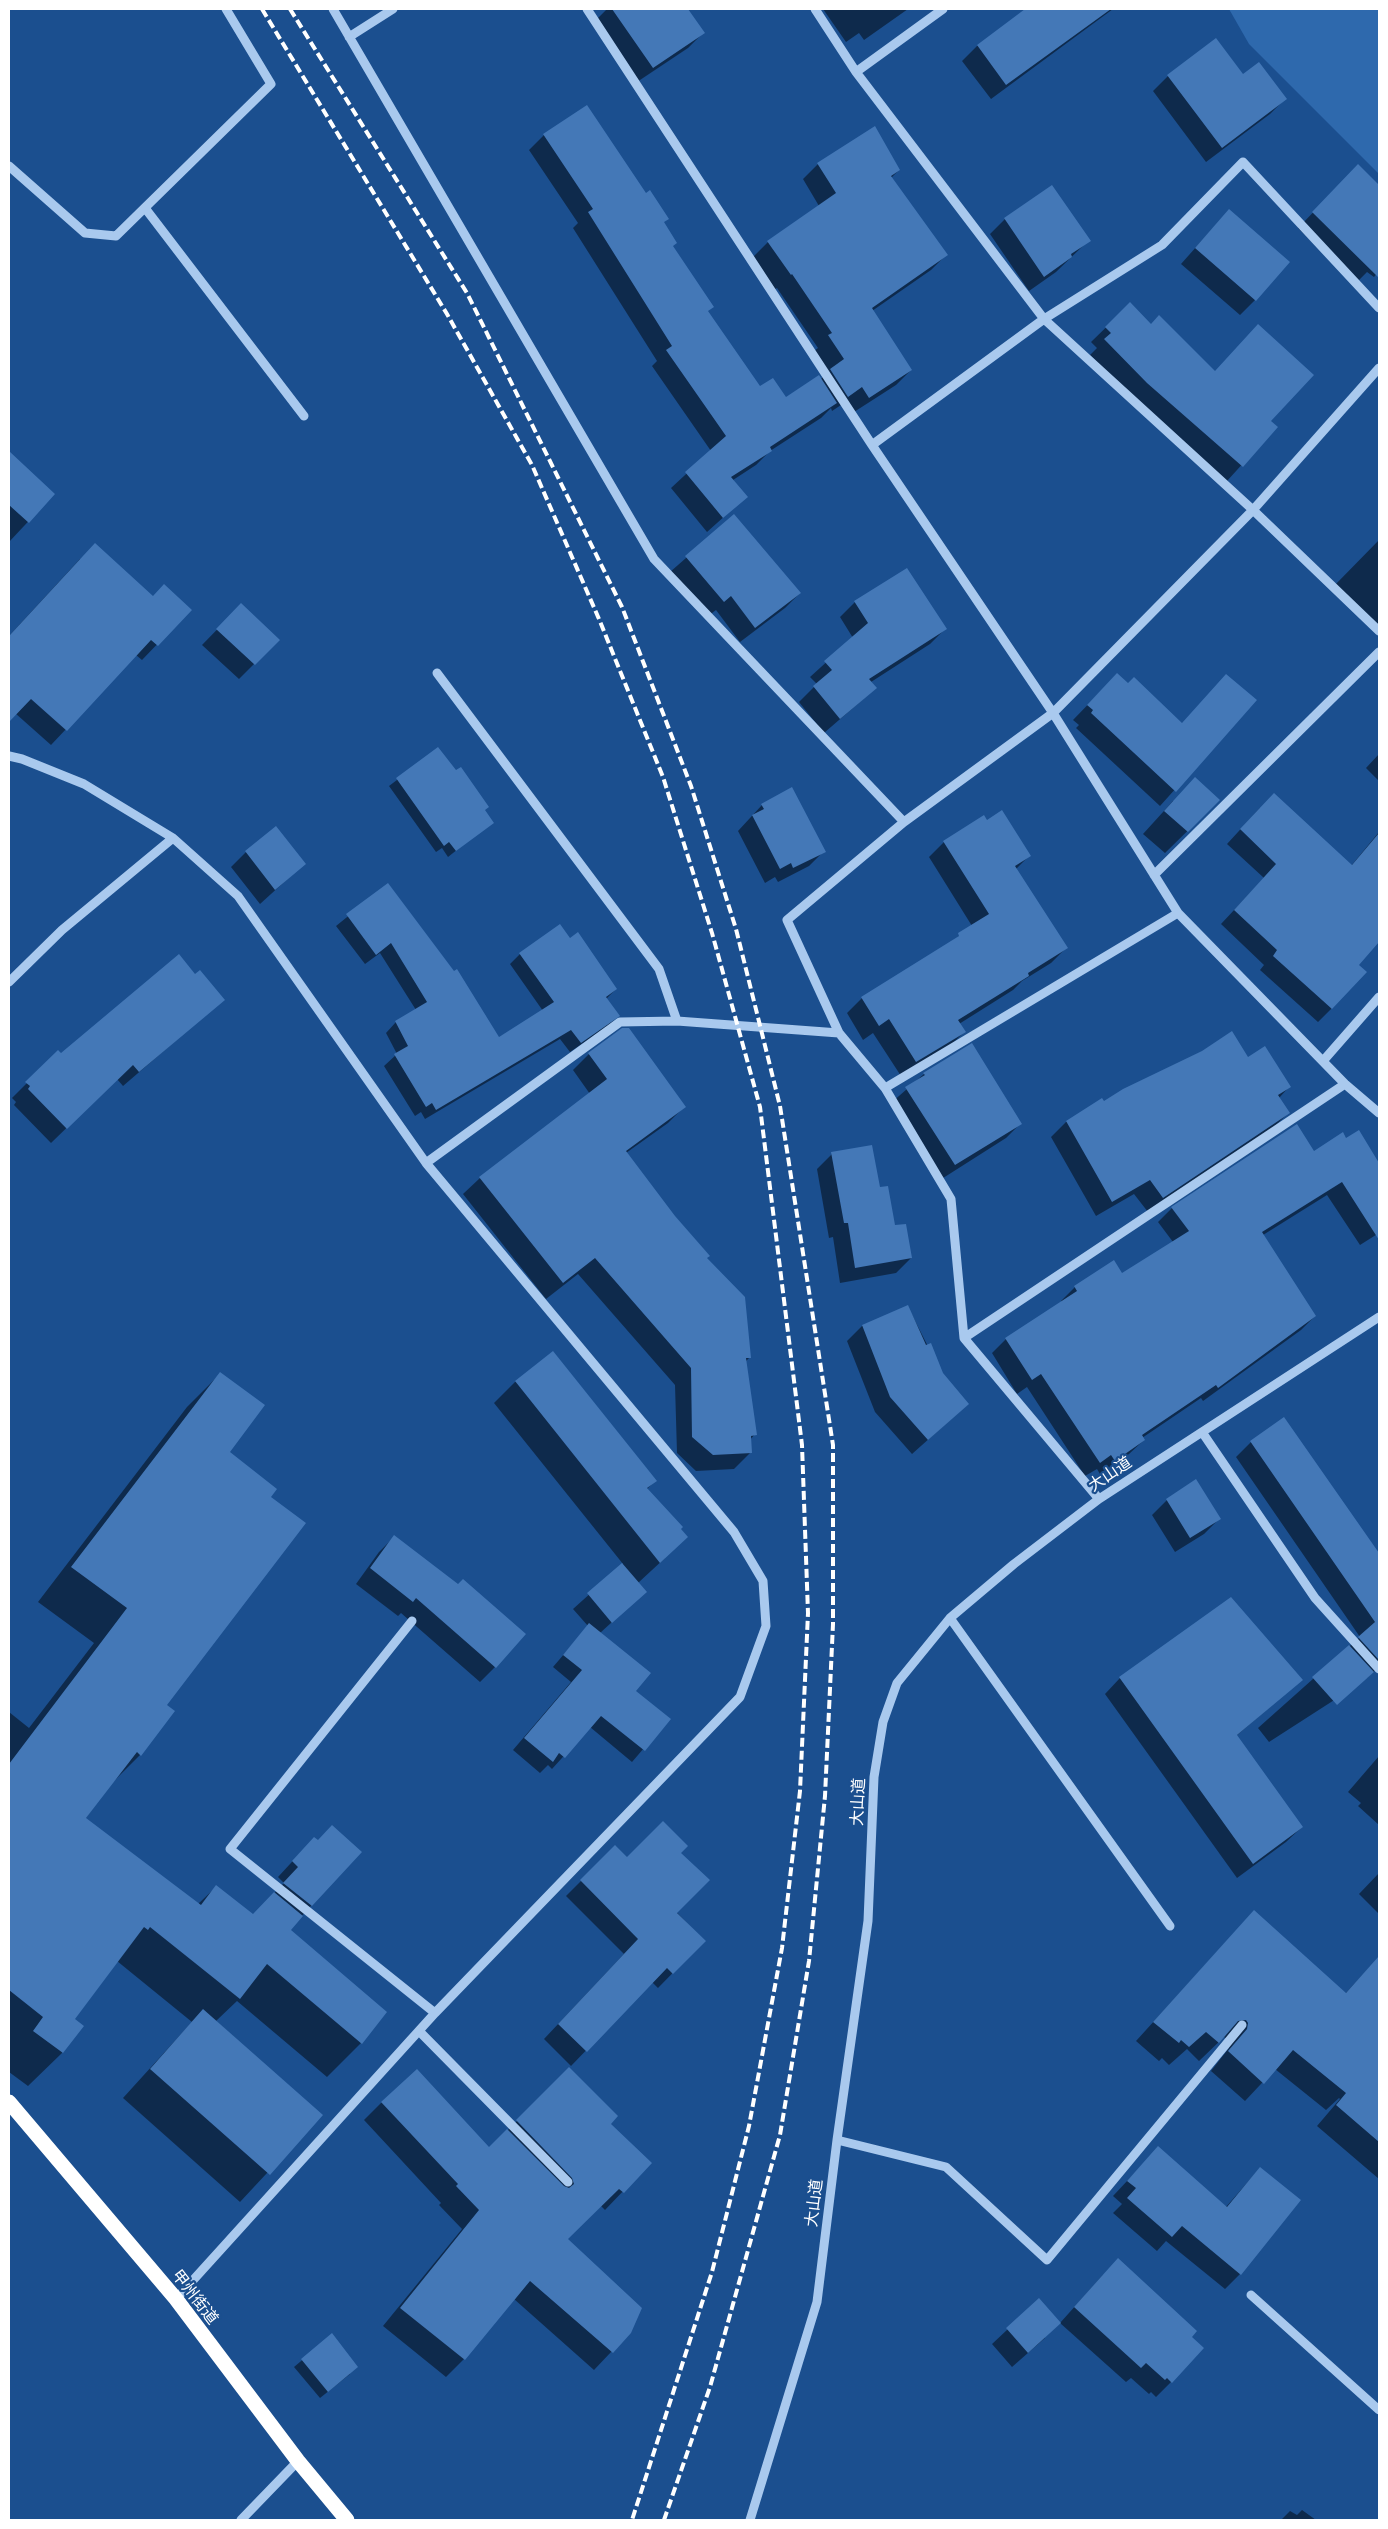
<!DOCTYPE html>
<meta charset="utf-8">
<style>
body{margin:0}
#map{position:relative;width:1388px;height:2529px;overflow:hidden;background:#1b4f8f;font-family:Lato,sans-serif}
canvas{display:block}
.frame{position:absolute;inset:0;border:10px solid #fff;pointer-events:none}
</style>
<div id="map">
<canvas width="1388" height="2529"></canvas>
<div class="frame"></div>
</div>
<script>
const c = document.querySelector('canvas').getContext('2d');
c.lineJoin = 'round';
function paint(path, color) { c.fillStyle = color; c.fill(path, 'evenodd'); }
function strokePath(path, color, width, dash) { c.strokeStyle = color; c.lineWidth = width; c.lineCap = dash ? 'butt' : 'round'; c.setLineDash(dash || []); c.stroke(path); }
function drawText(font, color, halo, rows, align = 'center') {
  c.font = font + ' Lato,"Noto Sans JP",sans-serif'; c.lineWidth = 4.5; c.setLineDash([]); c.textBaseline = 'middle'; c.strokeStyle = halo; c.fillStyle = color; for (const [text, x, y, turn = 0] of rows) {
    c.save(); c.translate(x, y); c.rotate((+turn || 0) * Math.PI / 180); c.textAlign = isNaN(turn) ? turn : align; if (halo) c.strokeText(text, 0, 0); c.fillText(text, 0, 0); c.restore();
  }
}
const green = new Path2D(`
 M1229,9H1379V174L1249,44Z`);
const shadow = new Path2D(`
 M607,9H687L703,33L688,48L637,82L595,21Z
 M823,9H908L864,40L859,33L846,42Z
 M1028,9H1113L991,99L962,61L977,46Z
 M1216,40L1243,76L1285,99L1270,114L1206,162L1153,91L1168,76Z
 M544,135L663,223L672,246L707,312L759,388L785,398L820,380L828,372L814,351L818,348L777,288L775,289L753,257L768,242L819,206L803,179L818,164L899,170L891,178L946,255L931,270L872,311L911,370L896,385L854,412L847,401L832,411L831,408L821,418L770,451L756,465L733,480L746,497L707,532L671,488L711,451L652,366L657,361L573,228L578,223L529,150Z
 M1358,166L1379,186V271L1374,277L1367,272L1355,284L1298,228Z
 M1051,187L1089,240L1056,272L1029,291L990,234L1005,219Z
 M1229,210L1255,300L1240,315L1181,264Z
 M1130,304L1150,325L1214,372L1276,427L1227,481L1132,398L1090,355L1097,348L1091,342Z
 M9,453L54,494L9,542Z
 M734,516L800,593L785,608L740,642L716,610L708,616L670,572Z
 M1379,540V632L1333,587Z
 M80,559L152,597L190,610L142,660L136,655L51,745L15,713L9,719V636Z
 M855,602L945,629L930,644L871,682L876,688L824,733L799,702L817,684L810,677L853,638L840,617Z
 M241,605L278,640L239,679L202,645Z
 M1102,690L1181,724L1255,700L1160,806L1076,728L1079,725L1073,720Z
 M438,749L492,822L448,857L442,848L436,852L389,786Z
 M1379,754V781L1366,768Z
 M1219,800L1165,853L1143,834L1173,801Z
 M762,805L824,851L809,866L778,882L775,877L765,883L738,831Z
 M1260,808L1351,866L1379,832V909L1375,905L1368,911L1379,927V940L1357,965L1332,1008L1318,1022L1260,970L1264,965L1221,924L1264,878L1227,844Z
 M987,821L1029,856L1016,869L1066,948L1051,963L1022,981L1013,990L959,1024L964,1032L949,1047L901,1076L873,1033L863,1040L847,1013L862,998L948,945L972,926L929,857L944,842Z
 M246,852L304,864L260,904L231,867Z
 M388,884L498,1038L543,1011L510,964L520,954L570,939L616,989L606,999L618,1016L608,1026L570,1052L560,1039L425,1119L421,1112L415,1116L384,1066L397,1054L386,1033L396,1022L416,1010L380,953L365,964L336,926Z
 M195,975L223,1000L123,1086L117,1079L51,1143L14,1105L16,1102L12,1098L58,1052L61,1054Z
 M589,1054L685,1106L668,1123L626,1153L706,1258L750,1357L745,1362L755,1434L750,1440L751,1452L734,1469L696,1471L677,1453L675,1385L578,1274L546,1299L463,1194L480,1178L590,1094L573,1070Z
 M1248,1058L1289,1087L1279,1098L1288,1113L1273,1128L1148,1212L1134,1194L1096,1216L1051,1137L1066,1122L1102,1100L1103,1103Z
 M924,1074L1020,1124L1006,1138L940,1180L891,1103Z
 M1296,1126L1313,1152L1346,1140L1359,1132L1379,1165V1233L1360,1245L1327,1195L1263,1235L1315,1316L1301,1330L1203,1401L1201,1398L1142,1438L1144,1440L1129,1454L1100,1474L1097,1469L1085,1476L1027,1387L1017,1394L992,1353L1006,1339L1062,1303L1061,1301L1075,1287L1114,1262L1122,1275L1173,1242L1158,1222L1172,1208Z
 M832,1154L879,1189L894,1227L911,1258L896,1273L840,1283L833,1237L829,1238L817,1169Z
 M908,1307L942,1374L968,1404L912,1454L875,1412L847,1341L862,1326Z
 M553,1352L655,1481L647,1489L665,1558L638,1583L645,1592L600,1633L634,1691L669,1719L632,1762L590,1727L552,1769L548,1765L540,1773L513,1750L571,1682L553,1667L588,1626L573,1609L623,1564L494,1403L515,1382Z
 M221,1373L228,1452L269,1497L166,1705L174,1711L140,1755L109,1786L85,1819L198,1904L216,1887L253,1915L284,1883L278,1877L314,1838L317,1842L360,1852L289,1930L361,2043L327,2077L237,2001L216,2021L321,2115L240,2202L123,2098L192,2022L117,1961L73,2019L82,2026L62,2053L28,2086L9,2072V1712L29,1728L94,1643L38,1602L187,1407Z
 M1284,1418L1379,1558V1667L1367,1678L1365,1676L1356,1686L1269,1742L1258,1728L1360,1637L1236,1457L1251,1442Z
 M1196,1481L1219,1519L1204,1534L1175,1552L1152,1515L1167,1500Z
 M394,1537L495,1667L480,1682L401,1613L398,1616L356,1584L379,1552Z
 M1120,1678L1301,1680L1236,1736L1302,1827L1286,1842L1237,1878L1105,1694Z
 M1379,1756V1825L1358,1806L1361,1803L1348,1792Z
 M615,1847L704,1941L658,1988L652,1982L571,2066L544,2039L624,1954L566,1896Z
 M1379,1873V1914L1359,1894Z
 M1254,1911L1345,1994L1379,1957V2045L1374,2051L1366,2072L1379,2084V2179L1317,2126L1340,2099L1339,2098L1326,2110L1275,2069L1245,2101L1211,2071L1229,2048L1230,2041L1224,2037L1199,2061L1187,2049L1169,2065L1162,2058L1159,2061L1136,2041Z
 M569,2069L609,2124L650,2163L605,2210L601,2206L567,2239L630,2332L594,2370L514,2299L464,2359L446,2377L383,2326L462,2229L439,2205L441,2203L364,2120L382,2102L489,2149Z
 M1158,2148L1226,2207L1260,2168L1240,2274L1225,2289L1166,2241L1157,2251L1113,2213L1122,2204L1113,2196Z
 M1103,2275L1190,2337L1171,2382L1156,2397L1151,2392L1149,2394L1131,2378L1126,2382L1060,2323Z
 M1039,2300L1045,2338L1012,2367L992,2344Z
 M332,2335L350,2374L320,2398L294,2367Z
 M1302,2510L1316,2520H1281L1290,2511L1297,2515Z`);
const building = new Path2D(`
 M612,9H688L705,33L653,68Z
 M1025,9H1111L1006,85L977,45Z
 M1216,38L1243,74L1259,62L1287,99L1222,148L1167,75Z
 M587,105L646,193L650,190L669,219L664,222L677,243L673,246L714,307L708,311L760,386L773,378L786,397L819,375L837,403L770,447L772,451L731,477L748,497L723,518L685,472L726,436L666,350L672,346L588,212L593,209L543,134Z
 M875,126L900,170L891,176L948,255L872,308L912,370L869,398L862,387L848,397L830,369L844,359L828,335L832,333L792,274L791,275L767,241L836,193L817,163Z
 M1358,164L1379,185V278L1312,212Z
 M1052,185L1091,241L1071,254L1072,257L1044,277L1004,218Z
 M1229,209L1290,262L1256,301L1195,248Z
 M1130,302L1151,324L1159,315L1215,371L1258,324L1314,375L1271,421L1278,427L1243,467L1147,383L1104,339L1111,333L1105,327Z
 M9,451L55,494L29,523L9,505Z
 M734,514L801,593L755,628L731,596L724,602L685,556Z
 M95,543L153,596L164,584L192,610L158,646L151,640L67,731L31,699L9,722V636Z
 M907,568L947,629L869,679L877,688L840,719L813,686L832,670L824,661L868,623L854,601Z
 M241,603L280,640L255,665L216,629Z
 M1117,673L1128,683L1134,677L1182,723L1226,674L1257,700L1176,792L1091,713L1093,710L1087,705Z
 M438,747L456,770L461,767L489,807L485,810L494,823L456,851L449,842L444,846L396,778Z
 M1195,777L1220,800L1188,832L1164,811Z
 M792,787L826,852L793,868L791,863L780,869L752,815L764,809L761,804Z
 M1274,793L1352,865L1379,833V942L1359,965L1367,972L1332,1009L1273,956L1277,950L1234,910L1276,864L1240,829Z
 M1002,810L1031,856L1015,866L1068,948L1028,973L1029,976L958,1020L966,1032L916,1062L889,1019L879,1026L861,997L959,936L958,933L989,914L943,841L984,815L987,820Z
 M276,826L306,864L275,890L245,851Z
 M388,883L454,971L457,969L499,1037L554,1002L519,953L560,924L570,938L578,932L617,989L606,997L620,1016L581,1043L571,1030L436,1110L432,1103L426,1107L394,1054L408,1046L395,1021L427,1002L391,943L376,955L346,914Z
 M179,954L195,974L200,970L225,1000L139,1072L133,1065L67,1129L28,1089L30,1086L25,1082L58,1050L61,1053Z
 M622,1028H629L686,1107L626,1151L675,1216L710,1256L707,1258L745,1297L751,1358H746L757,1435L751,1436L752,1453L713,1455L692,1437L691,1368L595,1258L563,1283L479,1177L607,1079L588,1053Z
 M1232,1031L1248,1057L1265,1046L1291,1087L1278,1095L1290,1113L1163,1198L1150,1180L1112,1202L1066,1121L1102,1098L1104,1101L1123,1089L1202,1051Z
 M972,1043L1022,1124L955,1165L905,1087L925,1075L923,1073Z
 M1297,1124L1314,1151L1343,1132L1346,1138L1359,1130L1379,1163V1240L1342,1182L1262,1232L1316,1316L1218,1388L1216,1385L1142,1435L1145,1440L1115,1461L1111,1455L1100,1463L1041,1374L1032,1380L1005,1338L1077,1291L1074,1286L1114,1260L1122,1273L1189,1231L1171,1207Z
 M872,1145L880,1187L888,1186L895,1225L906,1224L912,1258L855,1268L848,1223H844L831,1152Z
 M908,1305L926,1345L931,1343L943,1373L969,1404L928,1440L890,1397L862,1325Z
 M553,1351L657,1481L647,1488L683,1527L681,1529L688,1537L660,1563L515,1381Z
 M220,1372L265,1405L230,1452L277,1489L271,1497L306,1523L167,1705L175,1711L141,1756L137,1752L86,1818L201,1905L216,1885L253,1914L274,1892L303,1916L291,1930L387,2012L362,2044L267,1964L240,1999L150,1927L148,1930L144,1927L75,2019L84,2026L63,2053L33,2031L43,2017L9,1990V1764L127,1608L71,1567Z
 M1284,1417L1379,1553V1660L1358,1637L1375,1622L1250,1441Z
 M1196,1479L1221,1519L1190,1538L1166,1499Z
 M394,1535L458,1584L463,1579L526,1634L496,1668L416,1598L413,1602L370,1568Z
 M622,1563L647,1592L612,1623L587,1593Z
 M1231,1597L1303,1680L1237,1735L1303,1827L1253,1864L1119,1677Z
 M589,1623L651,1673L636,1691L671,1719L645,1751L601,1716L565,1758L559,1753L553,1762L524,1738L582,1670L563,1655Z
 M1349,1645L1374,1672L1337,1705L1312,1677Z
 M663,1821L688,1846L681,1853L710,1880L677,1913L706,1941L673,1974L667,1968L587,2052L558,2024L638,1939L580,1880L615,1845L627,1857Z
 M332,1825L362,1852L312,1906L283,1883L298,1867L292,1861L314,1837L318,1840Z
 M1254,1910L1346,1993L1379,1956V2142L1336,2105L1346,2093L1293,2050L1264,2084L1228,2051L1247,2029L1248,2023L1246,2020L1238,2021L1219,2043L1206,2032L1189,2047L1181,2040L1179,2043L1153,2022Z
 M203,2009L323,2115L270,2175L150,2069Z
 M569,2067L618,2116L611,2124L652,2163L624,2193L619,2189L568,2239L642,2308L631,2333L613,2353L530,2281L465,2360L400,2308L479,2210L456,2186L458,2184L381,2102L417,2069L489,2147L507,2129L564,2186L569,2188L574,2184L572,2178L516,2120Z
 M1158,2146L1227,2207L1260,2167L1301,2200L1241,2275L1182,2226L1172,2237L1127,2198L1136,2188L1127,2181Z
 M1118,2258L1197,2331L1192,2337L1204,2348L1172,2383L1167,2378L1165,2380L1146,2363L1141,2368L1074,2307Z
 M1039,2298L1061,2323L1028,2353L1006,2328Z
 M332,2333L358,2367L328,2392L301,2359Z`);
const minor = new Path2D(`
 M333,9L654,559L904,822
 M587,9L872,445L1053,713L1178,913L1345,1084L1379,1113
 M815,9L856,72L1044,319L1253,510L1379,631
 M349,37L393,9
 M856,72L943,9
 M9,166L85,233L116,236L271,84L226,9
 M145,208L304,416
 M872,445L1044,319L1162,245L1243,162L1379,308
 M437,673L659,969L677,1021
 M9,756L22,759L84,784L173,838L238,896L426,1163L734,1532L763,1581L766,1626L740,1697L435,2013L176,2299
 M1154,875L1379,652
 M9,982L62,930L173,838
 M839,1033L787,920L904,822L1053,713L1253,510L1379,368
 M1323,1061L1379,997
 M885,1088L1178,913
 M426,1163L620,1022L677,1021L839,1033L885,1088L951,1199L964,1338L1099,1499
 M964,1338L1345,1084
 M1202,1432L1315,1598L1379,1669
 M950,1618L1170,1926
 M412,1621L230,1849L435,2013
 M419,2031L568,2182
 M837,2140L946,2167L1047,2260L1242,2025
 M1251,2295L1379,2410
 M241,2520L298,2461
 M750,2520L817,2302L837,2140L868,1921L874,1777L883,1722L897,1683L950,1618L1014,1564L1099,1499L1379,1317`);
const highway = new Path2D(`
 M9,2102L176,2299L298,2461L347,2520`);
const rail = new Path2D(`
 M262,9L447,314L532,465L599,619L663,777L712,933L760,1107L802,1445L808,1613L800,1791L782,1948L749,2126L712,2272L632,2520
 M290,9L467,293L622,607L691,786L736,929L780,1106L833,1445V1624L825,1796L809,1961L780,2135L710,2387L664,2520`);
const streetNames = [
 ["大山道",1110,1474,-34],
 ["大山道",858,1802,-87],
 ["大山道",814,2203,-83],
 ["甲州街道",195,2297,52]
];
paint(green, '#2e69ad');
paint(shadow, '#0007');
paint(building, '#4478b7');
strokePath(minor, '#a9c9ee', 9);
strokePath(highway, '#fff', 15);
strokePath(rail, '#fff', 4, [9, 4]);
drawText('16px', '#fff', '#1b4f8f', streetNames);
</script>
